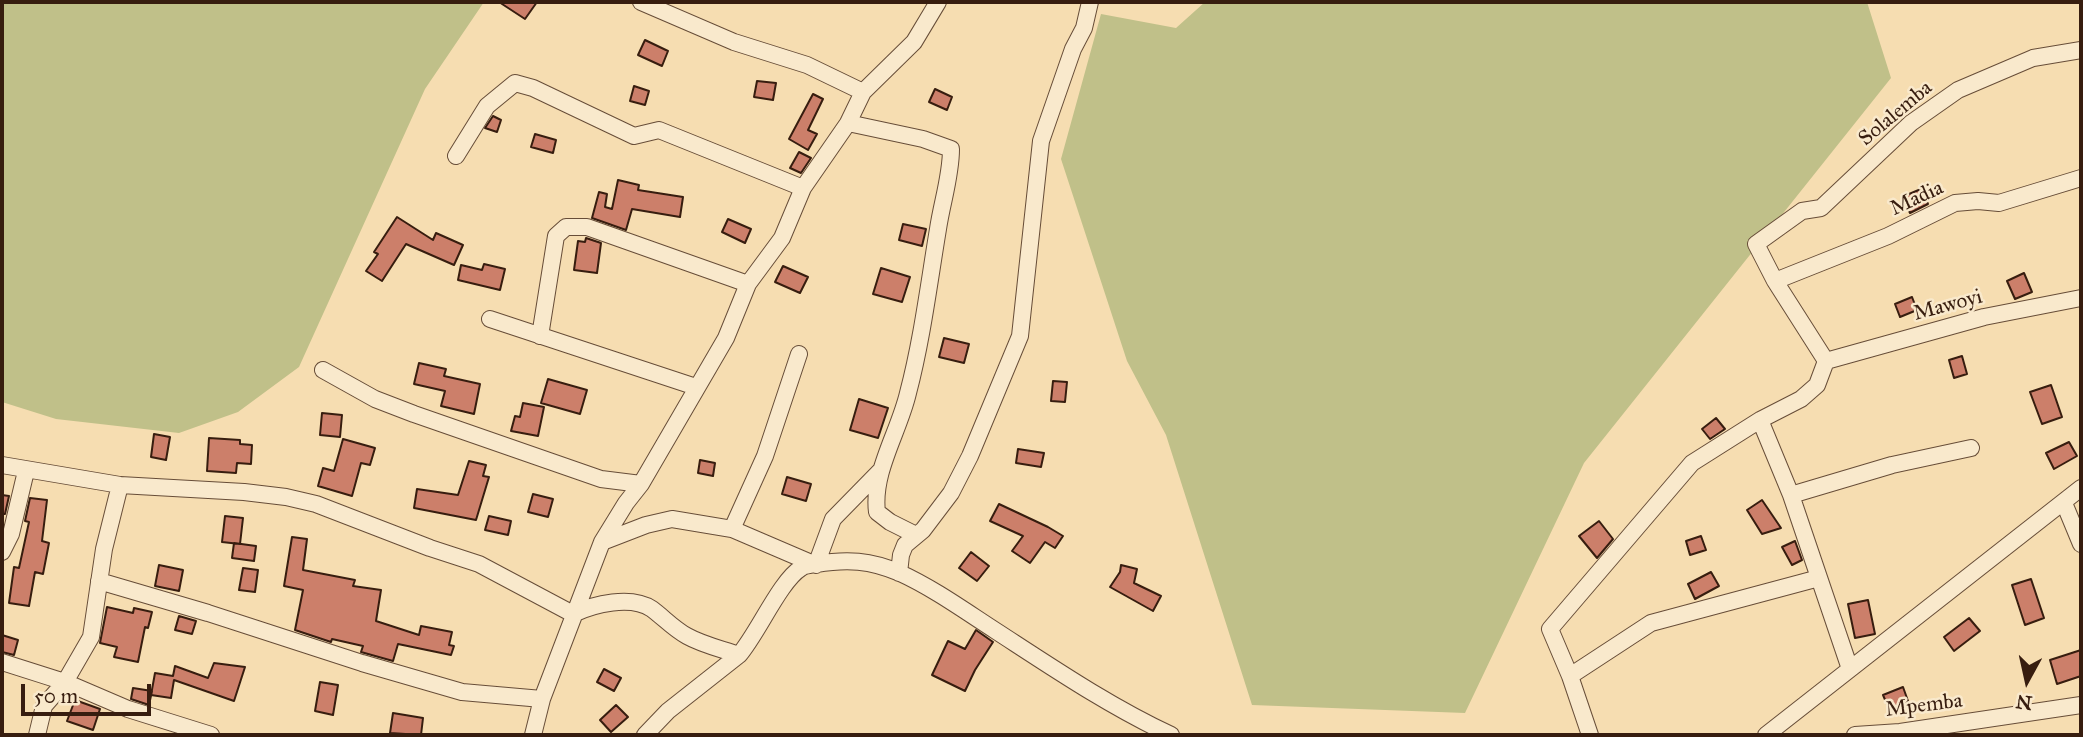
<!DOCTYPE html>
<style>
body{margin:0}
#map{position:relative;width:2083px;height:737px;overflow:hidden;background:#f6ddb1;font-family:"IM FELL Great Primer",serif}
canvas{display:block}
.frame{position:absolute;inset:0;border:4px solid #371d0f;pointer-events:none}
.north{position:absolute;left:1992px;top:646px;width:70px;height:70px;-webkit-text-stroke:5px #f9e9cc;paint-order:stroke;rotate:188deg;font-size:19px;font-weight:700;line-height:28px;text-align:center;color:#371d0f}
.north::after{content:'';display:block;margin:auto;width:24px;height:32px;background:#371d0f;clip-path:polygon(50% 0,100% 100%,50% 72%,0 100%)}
.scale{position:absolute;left:21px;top:684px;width:130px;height:32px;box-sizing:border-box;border:4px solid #371d0f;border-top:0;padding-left:9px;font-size:21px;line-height:24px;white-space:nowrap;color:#371d0f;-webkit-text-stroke:5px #f9e9cc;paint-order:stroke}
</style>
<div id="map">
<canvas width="2083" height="737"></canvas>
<div class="frame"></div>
<div class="north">N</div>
<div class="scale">50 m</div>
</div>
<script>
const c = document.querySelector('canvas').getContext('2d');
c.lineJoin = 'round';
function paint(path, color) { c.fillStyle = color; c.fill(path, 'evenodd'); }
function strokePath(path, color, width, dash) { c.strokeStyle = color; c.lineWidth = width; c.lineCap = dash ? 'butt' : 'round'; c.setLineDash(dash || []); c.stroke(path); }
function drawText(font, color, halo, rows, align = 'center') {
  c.font = font + ' "IM FELL Great Primer",serif'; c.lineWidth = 5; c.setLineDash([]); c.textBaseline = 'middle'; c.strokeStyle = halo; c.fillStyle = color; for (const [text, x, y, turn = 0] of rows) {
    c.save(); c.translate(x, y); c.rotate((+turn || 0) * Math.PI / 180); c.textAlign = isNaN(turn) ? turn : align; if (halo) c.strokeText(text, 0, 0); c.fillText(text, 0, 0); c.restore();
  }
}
const green = new Path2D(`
 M2,2H484L425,89L299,367L238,412L179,433L56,419L2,402Z
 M1205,2H1867L1891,78L1584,463L1465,713L1252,705L1166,435L1127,361L1061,159L1101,14L1176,28Z`);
const building = new Path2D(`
 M499,2H537L525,19Z
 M645,40L668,51L662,66L638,55Z
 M757,81L776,83L773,100L754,97Z
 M634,86L649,91L645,105L630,101Z
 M935,89L952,97L947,110L929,102Z
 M813,94L823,99L808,130L817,134L808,150L789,139Z
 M493,116L501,120L497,132L485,128Z
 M535,134L556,140L553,153L531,147Z
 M799,152L811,158L801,173L790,168Z
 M618,180L639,185L638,190L683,197L680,217L632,209L626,230L592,218L599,192L607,194L605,207L612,209Z
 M1921,189L1928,204L1910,213L1902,197Z
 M397,217L433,240L436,233L463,245L454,265L406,244L382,281L366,271L378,254L374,252Z
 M728,219L751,229L745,243L722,232Z
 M903,224L926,229L922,246L899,240Z
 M586,238L601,243L597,273L574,270L578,241L585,242Z
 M484,264L505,269L500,290L458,280L461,265L482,270Z
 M783,266L808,277L800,293L775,282Z
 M881,268L910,277L902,302L873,294Z
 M2024,273L2032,292L2015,299L2007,281Z
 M1912,297L1917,310L1900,317L1895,304Z
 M944,338L969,344L964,363L939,357Z
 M1962,356L1967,374L1954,378L1949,360Z
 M419,363L446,369L444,376L480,384L474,414L441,406L445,391L414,384Z
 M548,379L587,390L580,414L541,403Z
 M1053,381L1067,382L1065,402L1051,401Z
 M2051,385L2062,417L2042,424L2030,392Z
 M859,399L888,408L878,438L850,430Z
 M523,403L544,407L538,436L511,431L515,416L520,417Z
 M322,413L342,415L340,437L320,435Z
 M1716,418L1725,429L1710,439L1702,429Z
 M154,434L170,437L166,460L151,457Z
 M209,438L240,440V444L252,445L251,464L237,463L236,473L207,471Z
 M343,439L375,448L370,465L361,463L352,496L318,486L323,468L334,471Z
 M2069,442L2077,456L2054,469L2046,453Z
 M1018,449L1044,453L1041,467L1016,463Z
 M700,460L715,463L713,476L698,473Z
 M469,461L486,465L483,476L489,477L476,520L414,508L417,489L458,495Z
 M787,477L811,484L806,501L782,494Z
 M533,494L553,499L548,517L528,512Z
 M2,495L9,496L5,514H2Z
 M30,498L47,500L42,541L49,543L43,574L35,572L29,606L9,603L14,567L19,568L29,522L25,521Z
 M1762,500L1781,528L1762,534L1747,510Z
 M999,504L1048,527L1063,536L1055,548L1045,542L1030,563L1012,551L1023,536L990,521Z
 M225,516L243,518L240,544L222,542Z
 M489,516L511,521L508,535L485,530Z
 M1599,521L1613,539L1597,558L1579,536Z
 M1701,536L1706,550L1690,555L1686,541Z
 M292,537L307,539L303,570L355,580L353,586L381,590L376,621L419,635L421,626L452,632L449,645L454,646L451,655L398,644L393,661L361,652L363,646L332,639L331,642L295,630L303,590L284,586Z
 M1795,541L1802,560L1792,565L1782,547Z
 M234,543L256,546L254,561L232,558Z
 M971,552L989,566L977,581L959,568Z
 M159,565L183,570L179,591L155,586Z
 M1121,565L1137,569L1134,583L1161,596L1153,611L1110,587L1120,572Z
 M243,568L258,570L255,592L239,590Z
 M1711,572L1719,586L1695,599L1688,584Z
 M2031,579L2044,618L2025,625L2012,585Z
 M1868,600L1875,634L1855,638L1848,604Z
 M107,607L133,613L134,608L152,612L148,628L145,627L138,662L114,657L117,647L100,643Z
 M179,616L196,621L192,634L175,630Z
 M1969,618L1980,631L1954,651L1944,637Z
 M976,630L993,642L975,670L965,691L932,675L948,641L965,649Z
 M2,635L18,640L14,655L2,652Z
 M2081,650V676L2057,684L2050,660Z
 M214,663L245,667L234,701L174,680L171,698L151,695L155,673L173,676L175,666L208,678Z
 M604,669L621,678L614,691L597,682Z
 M320,682L338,685L333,715L315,711Z
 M1903,687L1908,701L1889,709L1883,695Z
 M133,688L152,691L149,705L131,699Z
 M75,700L100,709L93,730L67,721Z
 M616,705L628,717L611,732L600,720Z
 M393,713L423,718L421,735L390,733Z`);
const street = new Path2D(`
 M641,2L734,42L807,65L863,92
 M848,123L923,139L951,149C951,176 942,202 938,229C929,283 922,340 908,393C899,432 872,472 877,512L890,522L916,535
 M456,156L487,106L515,83L533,88L634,136L659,130L803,188
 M1775,281L1888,236L1955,203L1978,201L1999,203L2081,178
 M490,319L696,387
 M540,336L556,236L566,227H587L748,284
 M1826,361L1984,317L2081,298
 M323,370L375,399L414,414L601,479L641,484
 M1760,420L1791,495L1850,669
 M2,465L120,485L244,492L286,497L316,504L430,548L479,564L573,614C594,604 631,595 652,609C664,618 674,629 687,636C703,645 722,649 739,655
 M1791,495L1892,465L1971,448
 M2064,503L2081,544
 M732,529L765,456L799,354
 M602,542L646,525L672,519L732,529L816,565L833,519L881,470
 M2,552L11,534L26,471
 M899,573L901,555L905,545L923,530L951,493L970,456L1020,336L1041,141L1073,49L1084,28L1090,2
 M99,581L208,613L362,663L462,692L542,699
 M2,662L65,682L128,709L211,735
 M1570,676L1651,623L1819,578
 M37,735L44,706L65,682L91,637L104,549L120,485
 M533,735L542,699L602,542L626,503L641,484L726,338L748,284L782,238L803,188L848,123L863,92L914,42L938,2
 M645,735L668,711L739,655C758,633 780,581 801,568C805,565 811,565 816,564C847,559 870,560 900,573C933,588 965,611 996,631C1053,668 1109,706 1171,735
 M1590,735L1570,676L1550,629L1692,463L1760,420L1801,399L1817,385L1826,361L1775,281L1756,244L1802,211L1821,208L1911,123L1958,90L2033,58L2081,50
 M1766,735L2081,488
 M1855,735L1900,732L2081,705`);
const streetNames = [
 ["Solalemba",1896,114,-40],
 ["Madia",1917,199,-25],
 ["Mawoyi",1948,306,-15],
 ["Mpemba",1924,706,-7]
];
paint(green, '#c0c089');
paint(building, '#cc7f6a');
strokePath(building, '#371d0f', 2);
strokePath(street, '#674d38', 18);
strokePath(street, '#f9e9cc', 16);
drawText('21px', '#371d0f', '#f9e9cc', streetNames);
</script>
